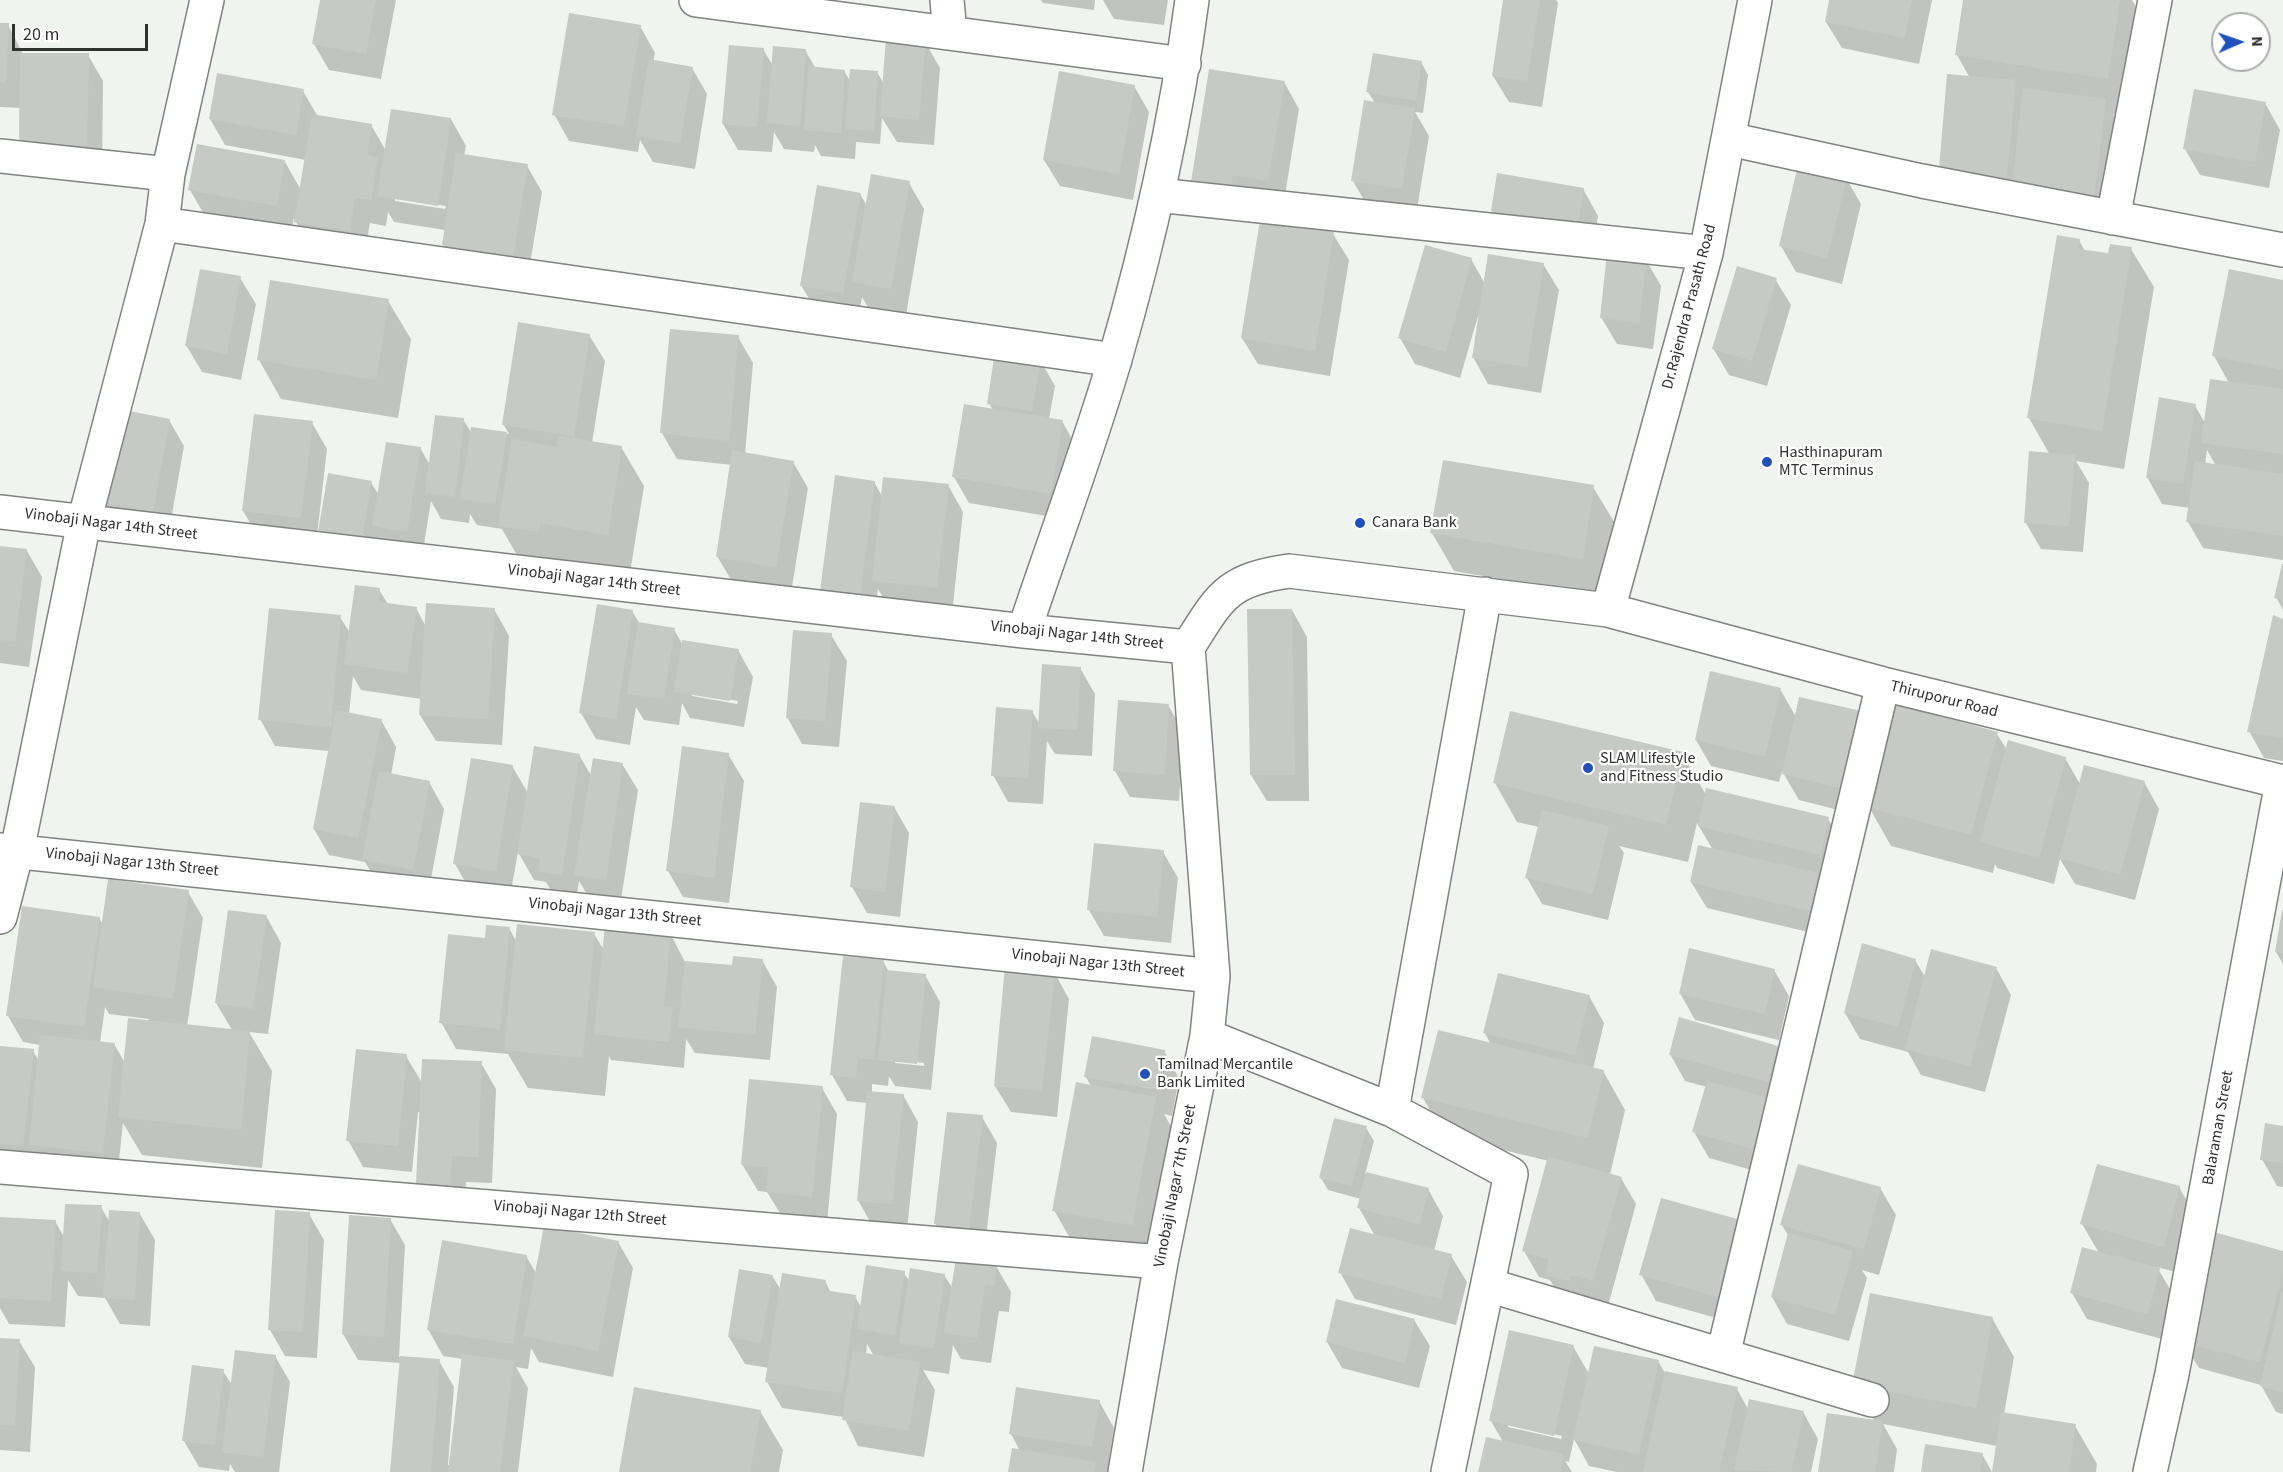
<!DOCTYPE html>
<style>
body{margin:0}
#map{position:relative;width:2283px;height:1472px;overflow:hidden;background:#f0f4ef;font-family:"Source Sans 3",sans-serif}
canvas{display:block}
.north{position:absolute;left:2211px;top:12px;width:60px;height:60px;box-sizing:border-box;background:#fff;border:2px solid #acadac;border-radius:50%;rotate:88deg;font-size:16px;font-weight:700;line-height:24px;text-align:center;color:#2f312f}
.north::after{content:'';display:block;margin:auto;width:21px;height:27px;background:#1e51be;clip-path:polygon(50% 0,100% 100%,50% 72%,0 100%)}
.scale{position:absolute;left:12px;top:24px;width:136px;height:27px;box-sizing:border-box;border:3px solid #2f312f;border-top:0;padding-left:8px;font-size:18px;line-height:21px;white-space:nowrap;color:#2f312f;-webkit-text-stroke:4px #fff;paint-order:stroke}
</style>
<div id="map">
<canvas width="2283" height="1472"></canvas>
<div class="north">N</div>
<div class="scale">20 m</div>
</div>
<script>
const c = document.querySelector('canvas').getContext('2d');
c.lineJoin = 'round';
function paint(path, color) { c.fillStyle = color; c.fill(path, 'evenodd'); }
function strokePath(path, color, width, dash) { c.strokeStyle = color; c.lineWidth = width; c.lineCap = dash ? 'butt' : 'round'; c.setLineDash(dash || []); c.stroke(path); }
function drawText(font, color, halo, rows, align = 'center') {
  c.font = font + ' "Source Sans 3",sans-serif'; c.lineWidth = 4.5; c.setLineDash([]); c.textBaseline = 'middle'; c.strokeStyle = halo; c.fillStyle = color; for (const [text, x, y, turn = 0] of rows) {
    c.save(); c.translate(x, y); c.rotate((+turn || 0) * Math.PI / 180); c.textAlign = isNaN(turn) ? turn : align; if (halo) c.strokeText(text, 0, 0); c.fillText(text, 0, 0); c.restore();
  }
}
const shadow = new Path2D(`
 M322,0H396L381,79L329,70L314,44Z
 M1041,0H1095L1094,10L1043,3Z
 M1103,0H1168L1164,25L1114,19Z
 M1505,0H1556L1558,3L1542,107L1509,102L1493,76Z
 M1831,0H1932L1919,64L1842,48L1826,22Z
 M1964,0H2132L2144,21L2130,117L2113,114L2120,127L2108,223L1954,206L1939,180L1970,78L1957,55Z
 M0,24L8,25L23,54L88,55L103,81L102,171L35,170L21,108L0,107Z
 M640,26L655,53L653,62L692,68L707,94L695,169L653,162L640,140L638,152L569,141L554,114Z
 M925,42L940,68L934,145L897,142L882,118L880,144L856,142L855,159L821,156L815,145L814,152L784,149L774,132L772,152L738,150L723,124L763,49L773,66L805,50L816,69L844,71L850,81L877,72L884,84Z
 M1421,62L1428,75L1423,113L1415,112L1429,136L1416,215L1368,207L1353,181L1375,103L1368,92Z
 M1284,82L1299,109L1283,207L1207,214Z
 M1134,86L1149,112L1133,200L1060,186L1044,160Z
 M303,91L318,117L371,125L386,151L451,119L466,146L464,156L527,166L542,192L527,282L458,271L443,245L445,230L394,222L388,212L386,226L370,223L364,257L311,248L294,218L291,232L205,216L190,190L285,162L301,190L306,160L225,145L210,119ZM395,198L446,206L445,209L395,201Z
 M2265,103L2280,130L2269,188L2200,175L2185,149Z
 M1846,178L1861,204L1842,284L1796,272L1781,246Z
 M909,183L924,209L906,315L869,309L862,297L858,319L817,312L801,285L860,194L867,206Z
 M1583,189L1598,216L1592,251L1507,237L1492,211Z
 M1333,234L1349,260L1330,376L1258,364L1242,338Z
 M2079,240L2085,251L2110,255L2131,249L2154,287L2124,469L2076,461L2089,483L2083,552L2041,549L2026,523L2050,455L2029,418Z
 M1471,259L1485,284L1543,264L1559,290L1541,393L1488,384L1473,357L1480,316H1478L1460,378L1415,364L1400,338Z
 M1646,260L1661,286L1653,349L1617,344L1601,317Z
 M240,278L256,304L241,380L202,372L186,345Z
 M1775,279L1791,305L1767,386L1729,375L1713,348Z
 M2283,281V560L2203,548L2188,522L2190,508L2162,504L2147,477L2195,406L2205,423L2229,383L2214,356ZM2207,450L2216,466L2205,464Z
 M388,301L411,339L398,418L281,399L259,360Z
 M589,335L605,361L592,443L621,447L644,486L630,573L522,564L502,529L477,525L470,514L469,523L441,519L431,501L422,557L389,552L381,538L377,565L335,558L319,531L371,483L379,495L420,448L430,465L463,419L472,434L473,428L509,434L504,425Z
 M738,337L753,363L745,454L793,462L808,488L791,593L733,583L717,556L732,465L677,459L662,433Z
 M1040,360L1055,386L1049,419L1062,421L1077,448L1065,519L969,503L954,477L993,410L989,403Z
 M169,420L184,446L168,537L119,529L104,502Z
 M312,423L327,449L316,544L259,537L243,511Z
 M874,482L883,498L948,485L963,512L952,614L889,607L878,589L874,622L837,617Z
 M1593,487L1616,525L1604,597L1454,571L1432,533Z
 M0,547L27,551L42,577L29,667L0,663Z
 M2283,567V610L2276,597Z
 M379,590L388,604L416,608L426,627L494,609L509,636L502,745L436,741L420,715L421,699L361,690L353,676L349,714L381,720L396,747L391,775L429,782L444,809L428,895L379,886L365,862L329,855L314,829L329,751L275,746L260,719L340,617L350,633Z
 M1292,610L1307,637L1309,801H1267L1251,775Z
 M632,611L640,624L674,630L683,645L738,650L753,677L744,727L690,718L682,703L679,725L644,720L636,707L630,745L596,739L581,713ZM692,693L738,701L737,704L692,696Z
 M2283,621V761L2264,758L2249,731Z
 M831,635L847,661L839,747L802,744L787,717Z
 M1080,668L1095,694L1092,756L1055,754L1047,741L1043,804L1008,802L993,775L1032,711L1040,725Z
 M1780,689L1796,717L1862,816L1799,800L1782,771L1779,782L1711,766L1696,740Z
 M1168,705L1183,731L1179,801L1130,797L1115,771Z
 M1997,734L2007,750L2065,758L2080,784L2144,782L2159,809L2135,900L2075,884L2060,859L2054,884L1997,868L1995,864L1993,873L1891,846L1869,807Z
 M1682,753L1706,795L1828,819L1844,845L1836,881L1819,877L1833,901L1825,936L1707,908L1691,882L1713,850L1697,823L1688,862L1619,846L1624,853L1608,920L1542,904L1527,878L1539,827L1517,822L1495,783Z
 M728,754L744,781L729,903L683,897L668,871Z
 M579,755L592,777L622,764L638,790L620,906L591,901L579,881L576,901L555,897L546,882L534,880L518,852L510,897L470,890L455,864L512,766L528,793Z
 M894,807L909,833L900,917L867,913L852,887Z
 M1163,852L1178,878L1171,943L1104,936L1089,910Z
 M188,892L203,918L187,1026L232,1030L216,1003L266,916L281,943L268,1034L249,1032L272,1071L262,1168L142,1155L123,1123L117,1179L0,1168V1047L33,1051L39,1061L40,1045L23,1042L8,1016L99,918L103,925ZM105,1007L109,1014L149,1019L125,1063L114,1044L100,1043Z
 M2283,912V964L2276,952Z
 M509,928L516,941L594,934L604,950L670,933L685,962L733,967L762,960L777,987L770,1060L695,1053L686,1039L684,1068L611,1060L609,1056L605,1096L528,1088L508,1054L456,1049L441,1022L486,940Z
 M1915,960L1925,977L1996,968L2011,995L1985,1092L1921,1075L1908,1052L1860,1039L1845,1013Z
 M883,961L889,972L925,975L940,1002L931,1090L895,1086L889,1076L888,1086L872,1084V1093L903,1095L918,1122L907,1230L873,1227L858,1200L867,1103L847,1101L832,1075ZM895,1060L924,1063V1066L895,1063Z
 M1774,970L1789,996L1779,1040L1695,1020L1680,993Z
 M1054,972L1069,999L1057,1117L1011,1112L995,1086Z
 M1589,996L1604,1023L1593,1069L1603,1071L1625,1110L1610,1175L1621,1178L1636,1204L1608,1306L1562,1301L1550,1280L1539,1277L1524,1251L1549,1161L1445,1136L1423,1098L1491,1045L1485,1033Z
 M1777,1047L1793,1073L1773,1176L1709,1158L1694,1132L1707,1087L1685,1081L1670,1054Z
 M1164,1051L1179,1078L1172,1116L1164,1114L1177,1137L1154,1263L1076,1249L1054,1210L1091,1086L1086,1077Z
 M406,1056L422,1083L481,1063L496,1089L492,1183L466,1182L465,1211L433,1209L418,1183L421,1113L418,1112L412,1172L363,1167L348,1140Z
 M822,1088L837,1114L827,1223L783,1218L767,1192L758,1191L742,1164Z
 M982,1117L997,1143L984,1254L950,1250L935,1223Z
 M2283,1127V1187L2277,1186L2262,1159Z
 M1366,1128L1374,1141L1365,1174L1428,1189L1443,1216L1434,1251L1451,1256L1467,1282L1456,1325L1355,1299L1340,1272L1375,1236L1359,1208L1361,1199L1328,1190L1321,1178Z
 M2179,1187L2194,1214L2179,1273L2157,1267L2174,1296L2162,1339L2087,1319L2072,1293L2099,1253L2082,1224Z
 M1880,1188L1896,1215L1879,1275L1862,1270L1867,1278L1849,1341L1787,1324L1772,1297L1789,1237L1782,1225Z
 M101,1207L110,1223L140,1214L155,1240L150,1326L120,1324L105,1298L78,1296L68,1280L65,1327L9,1324L0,1308V1218L55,1221L64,1237Z
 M309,1214L324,1240L317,1358L285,1356L270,1330Z
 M390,1219L405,1245L399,1357L439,1361L454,1387L448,1465H450L463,1359L443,1356L428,1329L526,1256L536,1273L618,1242L633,1268L613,1377L539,1362L531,1348L528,1369L516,1367L528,1388L518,1472H392L401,1363L358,1360L343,1334Z
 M1740,1221L1734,1323L1656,1301L1641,1274Z
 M2283,1252V1414L2276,1412L2261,1385L2199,1368L2183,1342Z
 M996,1266L1011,1292L1009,1312L999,1311L991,1363L961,1359L953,1345L949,1374L923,1370L935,1390L924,1457L858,1446L844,1417L782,1408L767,1382L769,1368L745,1364L729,1337L772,1276L781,1290L825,1281L831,1293L855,1297L861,1307L904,1273L910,1282L944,1275L953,1289ZM867,1344L874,1356L866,1355Z
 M1992,1318L2014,1357L2004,1414L2075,1426L2097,1464L2096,1472H1993L1997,1446L1883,1424L1897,1449L1894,1472H1820L1875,1422L1854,1385Z
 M1414,1320L1430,1346L1419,1388L1342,1368L1327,1342Z
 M0,1340L19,1341L35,1367L30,1452L0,1450Z
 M1573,1346L1589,1374L1658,1361L1665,1373L1737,1389L1748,1409L1803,1412L1818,1439L1811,1472H1617L1589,1466L1574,1439L1569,1462L1565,1461L1572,1472H1480L1503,1442L1491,1421ZM1508,1424L1562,1436L1561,1439L1508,1427Z
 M275,1356L290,1382L279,1472H235L230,1464L229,1471L199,1467L184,1441L223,1371L232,1385Z
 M1099,1401L1114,1428L1107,1472H1010L1020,1451L1011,1434Z
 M760,1411L783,1450L779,1472H620Z
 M1982,1454L1992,1472H1922Z`);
const building = new Path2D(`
 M320,0H376L366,54L312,44Z
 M1503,0H1540L1527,81L1492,76Z
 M1829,0H1912L1905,38L1825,22Z
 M1963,0H2120L2108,79L1955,55Z
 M569,13L641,25L624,126L552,115Z
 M0,23H9L6,83L0,82Z
 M886,37L926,40L919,120L880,116Z
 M729,45L764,48L757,127L722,124Z
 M773,46L806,49L800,126L767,123Z
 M20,53H89L87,145L19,144Z
 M1373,53L1422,61L1416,101L1366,92Z
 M649,59L693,67L680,143L636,136Z
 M809,66L845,70L841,133L804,130Z
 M850,69L878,71L874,131L845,129Z
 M1209,69L1285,81L1268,181L1233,175L1230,195L1190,188Z
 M1059,71L1135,85L1119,174L1043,160Z
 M217,73L304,89L296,135L209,119Z
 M1947,74L2016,80L2006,187L1938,180Z
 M2023,88L2106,99L2094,198L2012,187Z
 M2194,89L2266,102L2255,162L2183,149Z
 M1364,100L1415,108L1402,189L1351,181Z
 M391,109L451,118L438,206L377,196Z
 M312,114L372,124L367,155L378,157L371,200L355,198L350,231L294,222Z
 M197,144L285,160L277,206L188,190Z
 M456,153L528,164L513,257L442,245Z
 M1798,165L1847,177L1827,258L1779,246Z
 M1497,173L1584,188L1578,225L1491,211Z
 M871,174L910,181L891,289L852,282Z
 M817,185L861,193L843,293L800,286Z
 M1260,220L1334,232L1315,351L1241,338Z
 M2057,235L2080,239L2078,249L2108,253L2110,244L2132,247L2102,431L2027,418Z
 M1425,245L1472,258L1446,352L1398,338Z
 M1607,253L1647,258L1639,323L1600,318Z
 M1488,254L1544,263L1527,367L1472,358Z
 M1737,266L1777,278L1752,361L1712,349Z
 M200,269L241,276L227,354L185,346Z
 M2229,269L2283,280V370L2212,356Z
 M270,280L389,299L376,380L257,360Z
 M518,322L590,334L574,436L502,425Z
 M670,329L739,335L729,441L660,433Z
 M995,351L1041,359L1032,411L987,404Z
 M2210,379L2283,389V454L2201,443Z
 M2159,397L2196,404L2183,484L2146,478Z
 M964,404L1063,420L1051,494L952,477Z
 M119,409L170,419L153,512L102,502Z
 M254,414L313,421L301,518L242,511Z
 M435,415L464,418L455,497L425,493Z
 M471,427L507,432L495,504L460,499Z
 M559,436L622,446L608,535L540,523L539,532L498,526L512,439L557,447Z
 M386,442L421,447L407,532L372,526Z
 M732,450L794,461L776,567L716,557Z
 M2029,451L2075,455L2069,526L2024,523Z
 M1443,460L1594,485L1583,559L1430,533Z
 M2195,461L2283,474V536L2186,522Z
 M328,473L372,481L362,539L318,532Z
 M835,475L875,481L860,596L820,591Z
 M883,477L949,484L937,588L872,581Z
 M0,546L27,549L15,642L0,640Z
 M2282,564H2283V600L2274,598Z
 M355,585L380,588L379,602L417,607L407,673L344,664Z
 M426,603L495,608L488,719L419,715Z
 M597,604L633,610L616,719L579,713Z
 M269,608L341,615L331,727L258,720Z
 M1247,609H1292L1295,775H1250Z
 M2273,615L2283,619V738L2247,732Z
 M638,622L675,628L664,699L627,694Z
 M793,630L832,633L825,721L786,718Z
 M682,640L739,649L730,701L674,692Z
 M1042,664L1081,667L1077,730L1038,728Z
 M1710,671L1781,688L1765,757L1695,740Z
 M1799,697L1866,712L1847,790L1782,774Z
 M1118,700L1169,704L1165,775L1113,771Z
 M1896,704L1998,732L1971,835L1867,807Z
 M996,707L1033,710L1028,778L991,776Z
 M336,710L382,719L358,838L313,829Z
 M1510,711L1683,752L1666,825L1493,783Z
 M2008,740L2066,757L2039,858L1980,842Z
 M534,746L580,754L562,875L538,871L540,858L517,854Z
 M682,746L729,753L714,878L666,871Z
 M471,758L513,765L496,871L453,864Z
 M593,758L623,763L606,880L574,875Z
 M2084,765L2145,781L2120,875L2059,858Z
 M379,771L430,781L413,870L362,860Z
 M1706,788L1829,817L1821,855L1698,826Z
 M860,802L895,806L885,892L850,887Z
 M1542,810L1609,826L1593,894L1525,878Z
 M1094,843L1164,850L1157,917L1087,910Z
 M1698,845L1818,873L1810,911L1690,882Z
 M108,879L189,890L173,999L93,987Z
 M22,906L100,917L84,1027L6,1016Z
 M228,910L267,915L253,1009L215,1003Z
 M2282,910H2283V953L2275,952Z
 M517,924L595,932L583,1058L504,1050Z
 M486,925L510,927L500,1029L439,1023L448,934L485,938Z
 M605,925L671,932L664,1006H673L669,1042L594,1034Z
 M1862,943L1916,959L1898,1027L1844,1013Z
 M1689,948L1775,969L1765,1014L1679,994Z
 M1931,949L1997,967L1970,1066L1905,1049Z
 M733,956L763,959L755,1035L678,1027L685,961L732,965Z
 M843,956L884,960L874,1060L858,1058L856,1078L830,1075Z
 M1005,966L1055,971L1042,1091L994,1086Z
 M887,970L926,974L917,1064L878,1060Z
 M1498,973L1590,995L1575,1055L1483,1033Z
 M1679,1017L1778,1046L1768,1082L1669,1055Z
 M128,1018L250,1031L241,1130L118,1117Z
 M1438,1030L1604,1070L1588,1138L1421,1098Z
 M40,1035L115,1043L103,1153L29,1145Z
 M1092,1036L1165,1050L1158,1090L1084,1077Z
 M0,1046L34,1049L23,1146L0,1144Z
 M356,1049L407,1054L398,1146L346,1141Z
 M422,1059L482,1061L478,1157L452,1156L450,1185L416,1183Z
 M749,1079L823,1086L812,1197L766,1192L768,1167L741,1165Z
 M1707,1081L1772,1099L1758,1151L1692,1132Z
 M1076,1082L1156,1097L1132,1225L1052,1211Z
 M867,1091L904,1094L892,1204L857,1201Z
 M947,1112L983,1115L969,1228L934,1224Z
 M1334,1118L1367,1126L1352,1186L1319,1178Z
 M2265,1123L2283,1126V1163L2260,1160Z
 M1548,1156L1622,1177L1593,1281L1571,1275L1569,1281L1545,1275L1549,1259L1522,1251Z
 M1798,1164L1881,1187L1864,1249L1780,1225Z
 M2097,1164L2180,1186L2164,1247L2080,1224Z
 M1366,1172L1429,1188L1420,1224L1357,1208Z
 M1661,1198L1741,1220L1719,1297L1639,1275Z
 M65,1204L102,1205L97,1273L61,1271Z
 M109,1210L140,1212L135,1300L103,1298Z
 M275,1210L310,1212L303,1332L268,1330Z
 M349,1215L391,1218L384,1337L342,1334Z
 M0,1217L56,1220L51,1301L0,1298Z
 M544,1226L619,1241L598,1351L523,1336Z
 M1350,1228L1452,1254L1441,1299L1338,1273Z
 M2210,1231L2283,1251V1272L2260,1362L2182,1342Z
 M1788,1233L1853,1251L1835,1315L1771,1297Z
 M442,1240L527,1255L513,1344L427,1330Z
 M2082,1247L2160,1268L2148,1314L2070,1293Z
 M956,1258L997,1264L994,1286L985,1285L977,1338L944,1333Z
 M866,1265L905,1271L895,1335L857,1329Z
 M910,1268L945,1274L934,1348L899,1343Z
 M739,1269L773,1275L761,1343L728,1337Z
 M782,1273L826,1280L824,1290L856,1295L842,1393L765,1382Z
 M2282,1292H2283V1392L2260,1386Z
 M1870,1293L1993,1317L1976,1408L1852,1385Z
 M1336,1299L1415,1319L1405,1363L1326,1342Z
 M1509,1330L1574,1345L1554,1436L1489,1421Z
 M0,1338L20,1339L15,1426L0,1425Z
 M1594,1346L1659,1360L1639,1454L1573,1440Z
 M235,1350L276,1355L263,1457L222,1452Z
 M853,1351L920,1362L909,1431L842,1420Z
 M462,1354L514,1361L500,1472H448Z
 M400,1356L440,1359L431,1472H390Z
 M192,1365L224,1369L215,1445L182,1441Z
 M1665,1371L1738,1387L1719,1472H1643Z
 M634,1387L761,1410L750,1472H619Z
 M1016,1387L1100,1400L1092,1447L1009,1434Z
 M1749,1399L1804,1411L1791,1472L1734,1470Z
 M2001,1412L2076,1424L2069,1472H1992Z
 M1827,1413L1883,1421L1875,1472H1818Z
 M1486,1437L1563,1454L1560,1472H1478Z
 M1925,1444L1983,1453L1980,1472H1921Z
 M1012,1448L1096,1462L1094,1472H1008Z`);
const minor = new Path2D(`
 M696,0L1184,64
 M947,0L950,33
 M1729,139L1922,181L2283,250
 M0,156L168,174
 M1157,195L1706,253
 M2113,218L2155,0
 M162,224L1115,360
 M0,512L1024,631L1188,647
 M1608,610L1706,253L1755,0
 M1024,631C1054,541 1088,451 1115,359C1149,242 1176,121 1192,0
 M1188,647C1220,597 1226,580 1289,571L1608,610L1883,684L2283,782
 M0,850L1213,976
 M0,917L17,851L84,522L162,224L168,174L207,0
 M1207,1036L1392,1110L1485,594
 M1392,1110L1511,1174L1448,1472
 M0,1167L1161,1262
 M1488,1285L1872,1400
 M1723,1355L1883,684
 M1125,1472L1161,1262L1207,1036L1213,976L1188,647
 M2150,1472L2172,1374L2282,782`);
const markers = [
 [1767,462,6,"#1e51be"],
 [1360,523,6,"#1e51be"],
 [1588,768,6,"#1e51be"],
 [1145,1074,6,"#1e51be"]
];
const streetNames = [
 ["Dr.Rajendra Prasath Road",1690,307,-75],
 ["Vinobaji Nagar 14th Street",111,525,7],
 ["Vinobaji Nagar 14th Street",594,581,7],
 ["Vinobaji Nagar 14th Street",1077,636,6],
 ["Thiruporur Road",1944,700,14],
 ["Vinobaji Nagar 13th Street",132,863,6],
 ["Vinobaji Nagar 13th Street",615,913,6],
 ["Vinobaji Nagar 13th Street",1098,964,6],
 ["Balaraman Street",2219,1128,-80],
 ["Vinobaji Nagar 7th Street",1176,1186,-79],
 ["Vinobaji Nagar 12th Street",580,1214,5]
];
const poiNames = [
 ["Hasthinapuram",1779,453],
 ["MTC Terminus",1779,471],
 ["Canara Bank",1372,523],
 ["SLAM Lifestyle",1600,759],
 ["and Fitness Studio",1600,777],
 ["Tamilnad Mercantile",1157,1065],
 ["Bank Limited",1157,1083]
];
paint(shadow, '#0003');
paint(building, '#c6cac5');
strokePath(minor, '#808480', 36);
strokePath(minor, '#fff', 33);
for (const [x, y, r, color] of markers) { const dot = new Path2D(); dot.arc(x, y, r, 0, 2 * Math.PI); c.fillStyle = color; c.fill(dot); strokePath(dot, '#fff', 2); }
drawText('16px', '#2f312f', '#fff', streetNames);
drawText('16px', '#2f312f', '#fff', poiNames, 'left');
</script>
